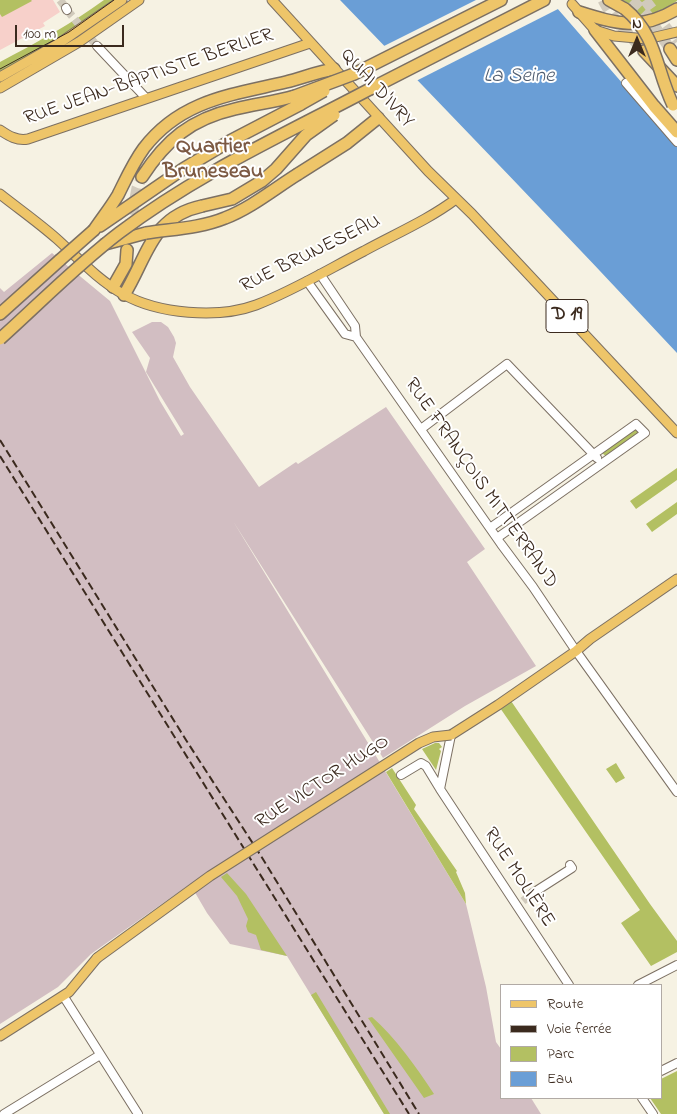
<!DOCTYPE html>
<meta charset="utf-8">
<style>
body{margin:0}
#map{position:relative;width:677px;height:1114px;overflow:hidden;background:#f6f2e3;font-family:"Indie Flower",sans-serif}
canvas{display:block}
.legend{position:absolute;left:500px;top:984px;width:162px;height:115px;box-sizing:border-box;background:#fff;border:1px solid #b1aaa5;margin:0;padding:6px 9px;list-style:none;font-size:15px;color:#3b2a1e}
.legend li{display:flex;align-items:center;gap:10px;height:25px}
.legend b{width:25px;border:1px solid #b1aaa5}
.north{position:absolute;left:612px;top:15px;width:50px;height:50px;-webkit-text-stroke:4px #fff;paint-order:stroke;rotate:0deg;font-size:14px;font-weight:700;line-height:20px;text-align:center;color:#3b2a1e}
.north::after{content:'';display:block;margin:auto;width:18px;height:22px;background:#3b2a1e;clip-path:polygon(50% 0,100% 100%,50% 72%,0 100%)}
.scale{position:absolute;left:15px;top:25px;width:109px;height:22px;box-sizing:border-box;border:2px solid #3b2a1e;border-top:0;padding-left:6px;font-size:15px;line-height:18px;white-space:nowrap;color:#3b2a1e;-webkit-text-stroke:4px #fff;paint-order:stroke}
</style>
<div id="map">
<canvas width="677" height="1114"></canvas>
<ul class="legend">
<li><b style="height:6px;background:#eec569"></b>Route</li>
<li><b style="height:6px;background:#3b2a1e"></b>Voie ferrée</li>
<li><b style="height:14px;background:#b3c062"></b>Parc</li>
<li><b style="height:14px;background:#6a9ed6"></b>Eau</li>
</ul>
<div class="north">N</div>
<div class="scale">100 m</div>
</div>
<script>
const c = document.querySelector('canvas').getContext('2d');
c.lineJoin = 'round';
function paint(path, color) { c.fillStyle = color; c.fill(path, 'evenodd'); }
function strokePath(path, color, width, dash) { c.strokeStyle = color; c.lineWidth = width; c.lineCap = dash ? 'butt' : 'round'; c.setLineDash(dash || []); c.stroke(path); }
function drawText(font, color, halo, rows, align = 'center') {
  c.font = font + ' "Indie Flower",sans-serif'; c.lineWidth = 4; c.setLineDash([]); c.textBaseline = 'middle'; c.strokeStyle = halo; c.fillStyle = color; for (const [text, x, y, turn = 0] of rows) {
    c.save(); c.translate(x, y); c.rotate((+turn || 0) * Math.PI / 180); c.textAlign = isNaN(turn) ? turn : align; if (halo) c.strokeText(text, 0, 0); c.fillText(text, 0, 0); c.restore();
  }
}
const built = new Path2D(`
 M0,0H53L60,12L43,23L45,26L0,50Z`);
const industrial = new Path2D(`
 M52,253L110,301L160,401L181,436L184,434L146,372L150,358L132,332L152,322H161L168,327L174,337L176,343L173,357L190,387L259,487L296,462L298,464L386,407L485,549L467,562L536,666L465,706L383,758L233,521L466,904L486,987L496,1042L501,1049V1098H531L541,1114H384L287,956L230,944L207,913L190,884L91,954L58,987L0,1024V288L4,292Z`);
const green = new Path2D(`
 M0,0H31L32,1L2,17L0,14Z
 M104,0H117L78,27L0,73V62C36,43 71,24 104,0Z
 M623,0H677V1L662,10L643,18L635,8Z
 M636,429L639,434L607,457L602,453V451Z
 M677,468V480L636,509L630,501Z
 M677,502V514L652,532L646,524Z
 M509,698L650,904L677,941V952L651,966L621,923L640,910L498,705Z
 M435,743H439L442,747L439,749L441,751L436,770L422,749Z
 M616,763L625,778L616,783L606,769Z
 M392,768L416,805L414,809L457,871L456,872L465,893L466,904L386,772Z
 M227,873L246,894L287,956L261,950L256,935L248,932L246,926L248,919L237,896L221,877Z
 M316,992L390,1114H384L311,995Z
 M372,1017C395,1037 417,1068 434,1094L424,1098L368,1018Z
 M677,1071V1114H661L650,1098H661V1079Z`);
const water = new Path2D(`
 M340,0H550L677,146V353C566,234 453,117 340,0Z`);
const pier = new Path2D(`
 M476,0H553L560,8L416,81L382,47Z`);
const minorTunnel = new Path2D(`
 M60,0L66,8
 M67,10L97,46
 M523,901L533,893`);
const highwayTunnel = new Path2D(`
 M603,0C613,20 629,35 644,51
 M632,0L647,15L670,49
 M645,0L677,42
 M129,231L137,188L142,177`);
const minor = new Path2D(`
 M66,8L67,10
 M97,46L146,98
 M626,83L677,142
 M320,274L355,326L356,337L501,544L533,587L576,651L677,792
 M307,281L345,334L356,337
 M421,429L507,364L597,458
 M490,528L636,424L645,433L497,538
 M451,735L440,789L569,985
 M401,775L421,763L426,766L440,789
 M533,893L572,868L570,865
 M638,985L677,965
 M64,997L138,1114
 M661,1071L677,1063
 M642,1098L653,1114
 M4,1114L100,1055`);
const major = new Path2D(`
 M272,0L428,171L472,214L677,433
 M572,4L595,30L614,36L647,39L677,32
 M0,77L58,44L122,0
 M0,88L79,42L139,0
 M0,130C9,136 17,141 28,139L310,43
 M0,194C19,209 39,223 57,239C78,258 98,280 123,294C158,314 218,319 256,305C293,291 329,269 364,251C395,234 428,220 456,199
 M451,735L498,705L576,651L590,639L677,579
 M0,1036L69,992L97,958`);
const highway = new Path2D(`
 M609,0L625,9
 M579,12C617,24 641,31 677,9
 M595,30L654,106L677,132
 M670,49L677,60
 M644,51L677,86
 M354,74L501,0
 M370,89L544,0
 M298,174L347,143L378,118
 M142,177C166,140 191,119 235,109C255,104 275,102 295,96
 M100,226L183,169L230,141L301,104
 M94,230C102,218 111,207 118,195C126,179 133,163 144,148C181,100 231,95 286,82C302,78 317,72 334,69
 M105,244L146,233
 M113,287L126,264L127,250
 M124,295C148,256 151,217 202,206
 M0,314L60,260`);
const tram = new Path2D(`
 M0,69L69,32L114,0`);
const rail = new Path2D(`
 M0,440L186,740L261,856L419,1114
 M0,456L409,1114`);
const majorBridge = new Path2D(`
 M97,958L210,876L419,743L433,737L451,735`);
const highwayBridge = new Path2D(`
 M625,9C657,35 656,70 673,105
 M295,96L354,74
 M301,104L324,91
 M202,206L232,199L262,181L276,169L306,135L334,115
 M146,233C172,229 201,228 225,218C251,208 274,189 298,174
 M60,260L94,230
 M0,339C39,304 77,265 119,233C197,174 285,134 370,89`);
const shields = [
 [567,316,42]
];
const shieldNames = [
 ["D 19",567,316]
];
const streetNames = [
 ["RUE JEAN-BAPTISTE BERLIER",149,78,-19],
 ["QUAI D'IVRY",376,89,48],
 ["RUE BRUNESEAU",311,255,-26],
 ["RUE FRANÇOIS MITTERRAND",480,484,55],
 ["RUE VICTOR HUGO",323,783,-33],
 ["RUE MOLIÈRE",518,878,57]
];
const waterNames = [
 ["La Seine",519,78]
];
const quarterNames = [
 ["Quartier",213,148],
 ["Bruneseau",213,173]
];
paint(built, '#f7d0ca');
paint(industrial, '#d2bec2');
paint(green, '#b3c062');
paint(water, '#6a9ed6');
paint(pier, '#f6f2e3');
strokePath(minorTunnel, '#d1cabc', 8, [8, 4]);
strokePath(highwayTunnel, '#d1cabc', 11, [11, 5.5]);
strokePath(minor, '#7c7063', 10);
strokePath(major, '#7c7063', 11);
strokePath(highway, '#7c7063', 14);
strokePath(minor, '#fff', 8);
strokePath(major, '#eec569', 9);
strokePath(highway, '#eec569', 11);
strokePath(tram, '#3b2a1e', 1);
strokePath(rail, '#3b2a1e', 2, [8, 4]);
strokePath(majorBridge, '#7c7063', 11, []);
strokePath(highwayBridge, '#7c7063', 14, []);
strokePath(majorBridge, '#eec569', 9);
strokePath(highwayBridge, '#eec569', 11);
for (const [x, y, w] of shields) { const box = new Path2D(); box.roundRect(x - w / 2, y - 16.5, w, 33, 4); c.fillStyle = '#fff'; c.fill(box); strokePath(box, '#3b2a1e', 1); }
drawText('bold 19px', '#3b2a1e', null, shieldNames);
drawText('20px', '#3b2a1e', '#fff', streetNames);
drawText('italic 21px', '#505e71', '#fff', waterNames);
drawText('bold 22px', '#7c5943', '#fff', quarterNames);
</script>
